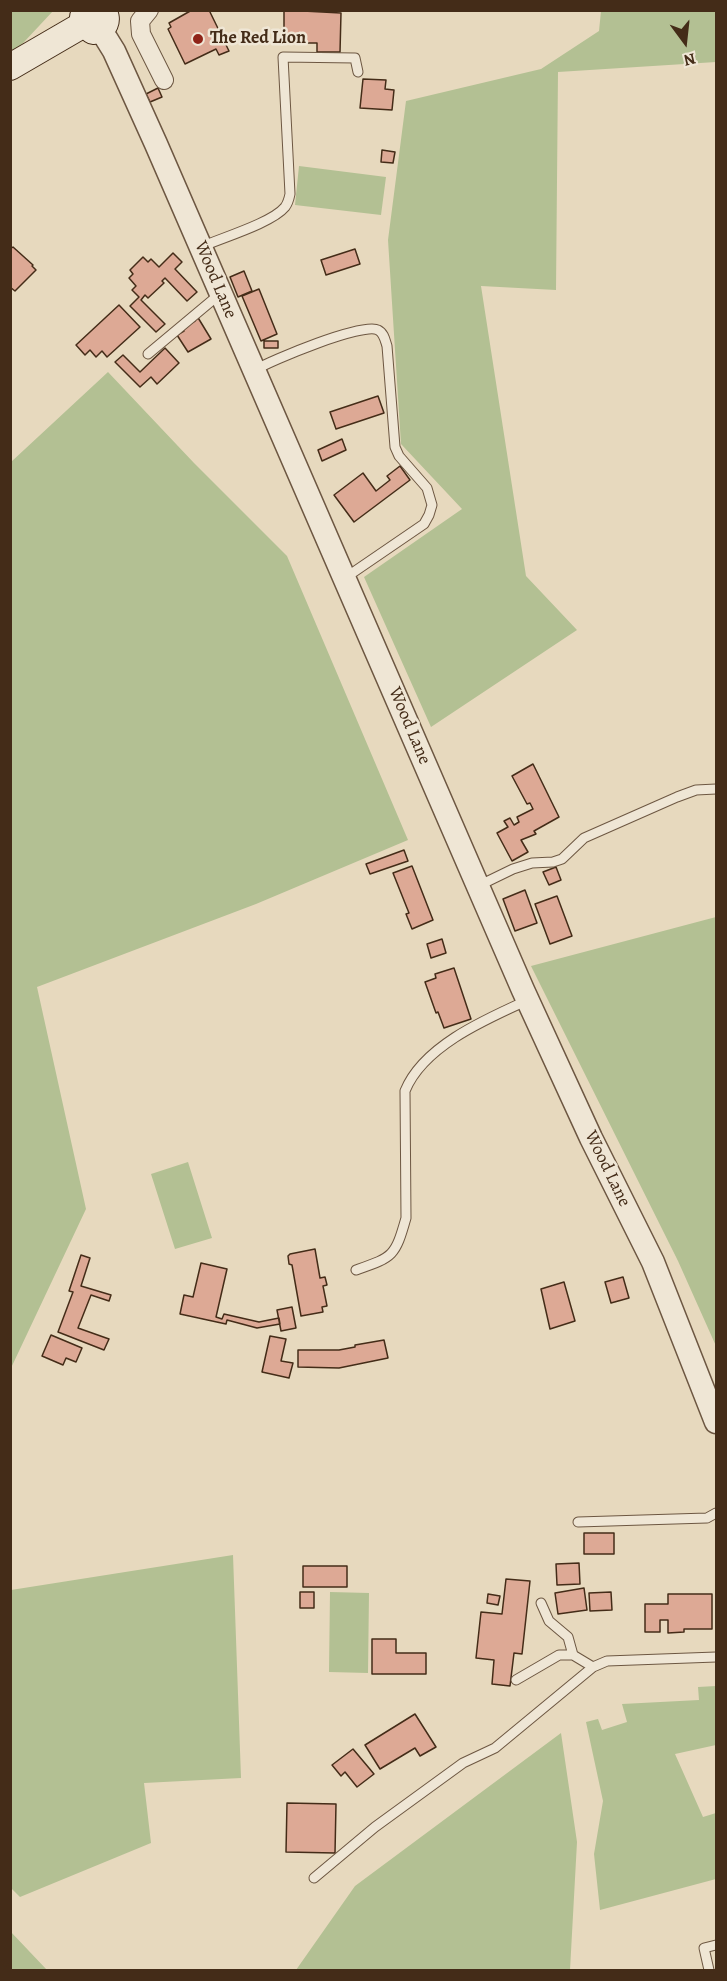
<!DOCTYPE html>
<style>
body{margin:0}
#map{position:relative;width:727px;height:1981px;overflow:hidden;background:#e7d9be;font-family:Alegreya,serif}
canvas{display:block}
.frame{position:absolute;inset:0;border:12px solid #442c18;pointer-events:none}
.north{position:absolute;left:655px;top:12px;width:60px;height:60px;-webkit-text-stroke:4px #efe6d5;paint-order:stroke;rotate:165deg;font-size:16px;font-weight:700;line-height:24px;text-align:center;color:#442c18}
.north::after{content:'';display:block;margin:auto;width:21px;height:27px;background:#442c18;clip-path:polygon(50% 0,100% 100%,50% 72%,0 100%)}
</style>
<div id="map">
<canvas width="727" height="1981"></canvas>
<div class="frame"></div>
<div class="north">N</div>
</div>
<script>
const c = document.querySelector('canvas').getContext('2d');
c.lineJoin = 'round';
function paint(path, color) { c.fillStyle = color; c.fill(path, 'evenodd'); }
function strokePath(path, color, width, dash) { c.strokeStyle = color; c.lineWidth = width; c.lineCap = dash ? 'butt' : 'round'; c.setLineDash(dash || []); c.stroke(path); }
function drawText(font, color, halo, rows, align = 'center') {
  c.font = font + ' Alegreya,serif'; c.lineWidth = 5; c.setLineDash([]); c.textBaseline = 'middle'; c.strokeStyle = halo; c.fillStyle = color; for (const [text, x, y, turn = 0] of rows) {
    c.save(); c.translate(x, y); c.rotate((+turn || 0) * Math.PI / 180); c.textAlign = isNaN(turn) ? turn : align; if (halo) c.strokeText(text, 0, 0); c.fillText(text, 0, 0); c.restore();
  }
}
const green = new Path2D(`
 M11,11H53L11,56Z
 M601,11H716V62L558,72L556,290L481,286L526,576L577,630L431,727L364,577L462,509L401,444L388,240L406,101L541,69L599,31Z
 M299,166L386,177L381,215L295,205Z
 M108,372L194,463L287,556L408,840L256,904L37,987L86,1209L11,1368V462Z
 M716,917V1346L678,1261L531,966Z
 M188,1162L212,1238L175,1249L151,1174Z
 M233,1555L241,1778L144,1783L151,1843L20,1897L10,1887L11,1590Z
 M330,1592L369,1593L368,1673L329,1672Z
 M716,1686V1745L675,1754L703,1817L716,1813V1879L600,1910L594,1854L603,1801L586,1722L598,1719L602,1730L627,1722L622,1704L699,1700L698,1687Z
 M561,1733L577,1842L570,1970H296L355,1886Z
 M10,1931L47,1970H11Z`);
const building = new Path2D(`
 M192,10H209L229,51L219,55L216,49L185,64L168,29L171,27L169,23Z
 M284,10L341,13L340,52H317V43H284Z
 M363,79L386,80L385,89L394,90L392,110L360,108Z
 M158,88L162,97L150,102L146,94Z
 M382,150L395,152L393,163L381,162Z
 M13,247L33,265L32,266L36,270L15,291L10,287V249Z
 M355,249L360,264L326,275L321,260Z
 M173,253L182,262L175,269L197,292L187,301L165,278L162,281L164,283L148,298L145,295L141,300L165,324L156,332L130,306L139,297L132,290L136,286L129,278L133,274L130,270L143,257L148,262L151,259L159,267Z
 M244,271L252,291L238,297L230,277Z
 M259,289L277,334L261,341L242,296Z
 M119,305L140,327L107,357L102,351L96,357L90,350L85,355L76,345Z
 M197,316L211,339L188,352L177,335L184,331L182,328L195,321L193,319Z
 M264,341H278V348H264Z
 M165,348L179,363L157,384L151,377L140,387L115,362L123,355L140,372Z
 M378,396L384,413L336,429L330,412Z
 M342,439L346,450L322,461L318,450Z
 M400,466L410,480L354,522L334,495L363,473L376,491L390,480L387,476Z
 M533,764L559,817L534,831L536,834L521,840L528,852L512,861L497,833L508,827L504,821L510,818L514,825L519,822L517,817L533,809L530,803L527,804L512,776Z
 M404,850L408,861L370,874L366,864Z
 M412,866L433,920L412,929L406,914L409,913L393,873Z
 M556,867L561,880L549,885L543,872Z
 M525,890L537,923L515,931L503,899Z
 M557,896L572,936L550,944L535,904Z
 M442,939L446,953L431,958L427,944Z
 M454,968L471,1019L444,1028L438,1012L436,1013L425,982L436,978L435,974Z
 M315,1249L320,1278L325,1277L327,1285L323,1286L327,1306L322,1307L323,1312L301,1316L292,1265L289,1264L288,1256L290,1254Z
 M81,1255L90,1258L81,1286L111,1295L109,1301L91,1295L78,1328L109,1339L104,1350L58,1332L73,1292L69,1291Z
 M201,1263L227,1269L216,1317L222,1319L224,1314L259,1322L279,1318L280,1324L257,1328L227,1320L226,1324L180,1314L184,1295L193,1297Z
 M623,1277L629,1298L611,1303L605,1282Z
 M564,1282L575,1321L550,1329L541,1289Z
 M292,1307L296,1328L281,1331L277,1310Z
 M51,1335L82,1348L76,1362L66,1358L63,1365L42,1356Z
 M270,1336L286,1339L281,1361L293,1363L289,1378L262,1372Z
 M384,1340L388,1358L339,1368L298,1367V1350H339L355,1347V1345Z
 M584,1533H614V1554H584Z
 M579,1563L580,1584L557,1585L556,1564Z
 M303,1566H347V1587H303Z
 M506,1579L530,1581L522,1654L514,1653L510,1686L492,1684L494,1660L476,1658L481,1612L502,1614Z
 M584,1588L587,1610L558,1614L555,1593Z
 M300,1592H314V1608H300Z
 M611,1592L612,1610L590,1611L589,1593Z
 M488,1594L500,1596L498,1605L487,1603Z
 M668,1594H712V1629H684V1632L668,1633V1620H660V1632H645V1604H668Z
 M372,1639H396V1653H426V1674H372Z
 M415,1714L436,1747L420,1756L415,1748L380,1769L365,1745Z
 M353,1749L374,1774L357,1787L345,1772L341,1776L332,1765Z
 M287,1803L336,1804L335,1853L286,1852Z`);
const service = new Path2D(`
 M201,247C221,238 272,223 285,207C288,203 289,199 290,194L283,57L355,58L358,72
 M148,354L221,293
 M255,370C272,360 363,322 378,330C384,333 385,340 387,346L395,447L399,456L427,488L432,505L429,515L424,524L345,578
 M478,886L513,869L532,863L553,862L562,859L584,838L677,797L696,790L716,789
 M356,1270C393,1257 395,1257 406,1218L405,1091C423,1046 486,1019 528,1000
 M578,1522L707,1518L716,1513
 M541,1603L549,1621L568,1637L573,1655
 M516,1680L559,1655H573L593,1667
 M314,1878L375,1827L463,1763L495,1748L593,1667L607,1661L716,1657
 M709,1970L704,1948L716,1945`);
const minor = new Path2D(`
 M149,10L140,21L141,34L164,80`);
const tertiary = new Path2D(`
 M101,30L114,51L156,144L523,990L591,1138L653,1262L716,1422`);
const secondary = new Path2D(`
 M87,11L83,17L84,24L93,31C105,30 110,19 102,10
 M10,67L84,24`);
const markers = [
 [198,39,6,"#8f2418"]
];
const poiNames = [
 ["The Red Lion",210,39]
];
const streetNames = [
 ["Wood Lane",215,280,67],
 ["Wood Lane",409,726,67],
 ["Wood Lane",607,1169,64]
];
paint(green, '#b3c093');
paint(building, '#dda995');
strokePath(building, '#442c18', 1.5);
strokePath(service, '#6d5742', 11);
strokePath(minor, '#6d5742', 20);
strokePath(tertiary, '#6d5742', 25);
strokePath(secondary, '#442c18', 28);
strokePath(service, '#efe6d5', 9);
strokePath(minor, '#efe6d5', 18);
strokePath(tertiary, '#efe6d5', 22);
strokePath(secondary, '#efe6d5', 26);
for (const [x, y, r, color] of markers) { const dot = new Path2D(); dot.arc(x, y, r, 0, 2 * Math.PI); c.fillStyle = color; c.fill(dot); strokePath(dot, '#efe6d5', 2); }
drawText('bold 18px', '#442c18', '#efe6d5', poiNames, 'left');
drawText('18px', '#442c18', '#efe6d5', streetNames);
</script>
